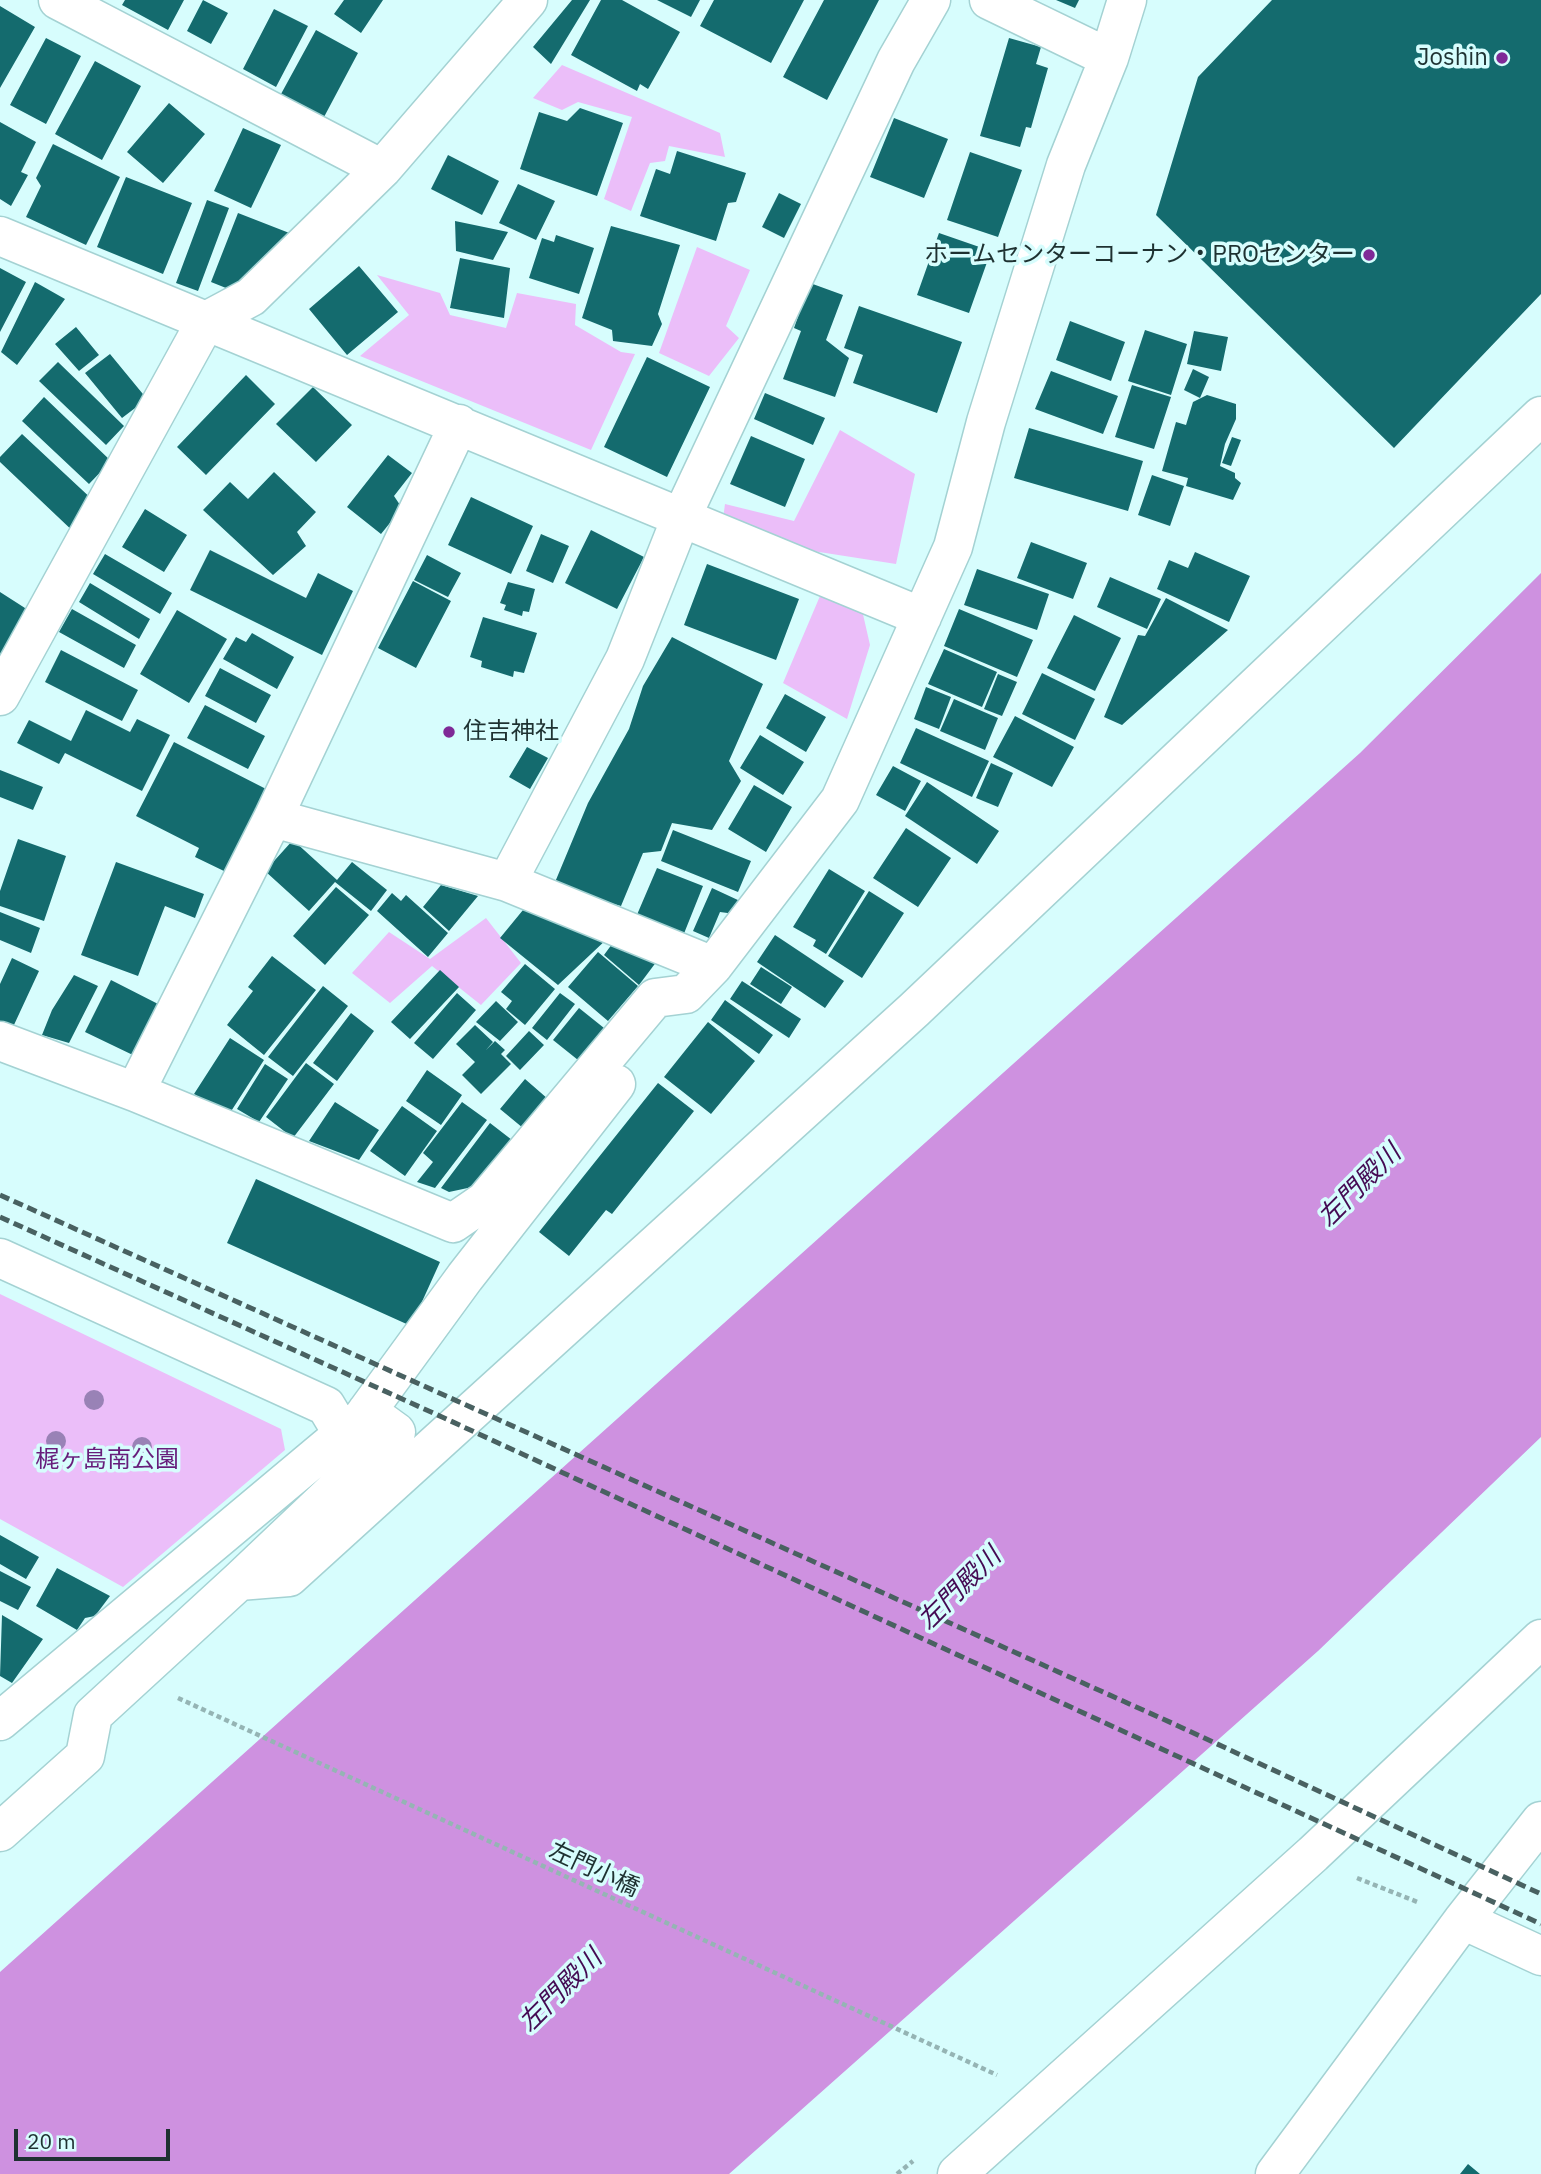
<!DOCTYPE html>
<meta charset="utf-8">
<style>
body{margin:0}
#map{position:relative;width:1541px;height:2174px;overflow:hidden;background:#d7fdfd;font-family:"IBM Plex Sans",sans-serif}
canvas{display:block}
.scale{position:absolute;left:14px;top:2129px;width:156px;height:32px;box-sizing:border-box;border:4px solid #1e3131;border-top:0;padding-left:9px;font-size:21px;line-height:24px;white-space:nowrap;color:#1e3131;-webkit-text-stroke:5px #d7fdfd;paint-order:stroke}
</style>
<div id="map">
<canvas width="1541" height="2174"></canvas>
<div class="scale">20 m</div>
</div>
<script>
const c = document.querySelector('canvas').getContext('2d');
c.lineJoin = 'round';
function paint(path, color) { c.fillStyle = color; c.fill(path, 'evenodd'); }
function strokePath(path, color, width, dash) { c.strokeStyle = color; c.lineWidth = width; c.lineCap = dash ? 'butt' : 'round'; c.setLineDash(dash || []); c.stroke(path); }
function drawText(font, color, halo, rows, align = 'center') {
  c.font = font + ' "IBM Plex Sans","Noto Sans JP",sans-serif'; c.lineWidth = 7; c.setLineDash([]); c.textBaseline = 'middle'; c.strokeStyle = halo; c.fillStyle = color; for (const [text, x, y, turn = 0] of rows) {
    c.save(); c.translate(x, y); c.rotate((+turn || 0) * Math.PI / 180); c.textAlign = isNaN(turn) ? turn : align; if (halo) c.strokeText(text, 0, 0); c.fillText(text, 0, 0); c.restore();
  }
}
const green = new Path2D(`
 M562,65L720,133L725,157L669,146L665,161L650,163L631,211L604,199L632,117L578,102L562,110L533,98Z
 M697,247L750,270L726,326L739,338L709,376L659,353Z
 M377,275L440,293L450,315L506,328L517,293L576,304L575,325L621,352L635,354L591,450L360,356L409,315Z
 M840,430L915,474L896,564L800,549L723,519L725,504L794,521Z
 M820,596L862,610L870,645L847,719L783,683Z
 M486,918L521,963L481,1005L432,966L390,1003L352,973L389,932L430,959Z
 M0,1294L281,1429L285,1450L123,1587L0,1519Z`);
const water = new Path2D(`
 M1541,573V1437L1318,1651L729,2174H0V1972L1360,753Z`);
const building = new Path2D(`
 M125,0H184L168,30L122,5Z
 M203,0L228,13L211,44L187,31Z
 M344,0H383L361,33L334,14Z
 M572,0H590L551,64L533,47Z
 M601,0H622L680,32L648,89L640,84L637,91L571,55Z
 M657,0H700L691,17Z
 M714,0H804L771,63L700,26Z
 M824,0H879L827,100L783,77Z
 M1056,0H1079L1075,8Z
 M1272,0H1541V294L1394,448L1156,215L1198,77Z
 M0,6L35,27L0,88Z
 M274,9L308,26L276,87L243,69Z
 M316,30L358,53L324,117L281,94Z
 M46,38L81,56L46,124L10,105Z
 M1009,38L1041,47L1036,64L1048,68L1031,128L1026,127L1020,147L980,136Z
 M95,61L141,86L102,160L55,134Z
 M169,103L205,134L163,183L127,152Z
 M580,108L623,123L597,196L520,169L539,112L567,121Z
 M894,118L948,139L924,198L870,177Z
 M0,122L36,142L21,172L28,175L11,206L0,199Z
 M243,128L281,145L251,208L214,191Z
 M53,144L120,177L86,245L26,217L41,186L36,178Z
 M677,151L746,173L736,202L728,203L716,241L640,216L656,169L670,174Z
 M970,152L1022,170L998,237L947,220Z
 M448,155L499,181L482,215L431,189Z
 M126,177L192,203L163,274L97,247Z
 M518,184L555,201L536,240L499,223Z
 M779,193L801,204L784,238L762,227Z
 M207,200L229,208L198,291L176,283Z
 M238,213L297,236L231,290L211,282Z
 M455,221L508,232L493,260L456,251Z
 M611,226L680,245L658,314L662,324L652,346L613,341L612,330L582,318Z
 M939,233L991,251L969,313L917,295Z
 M556,235L594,248L579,294L529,278L542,238L554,242Z
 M460,258L510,268L504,318L450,308Z
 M359,266L398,312L347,355L309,309Z
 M0,268L26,282L0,332Z
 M35,282L65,299L17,365L1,352Z
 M810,283L843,295L826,340L849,358L835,397L783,379L801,331L794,328Z
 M859,306L962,342L937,413L853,383L863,355L844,348Z
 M1070,321L1125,342L1111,381L1056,360Z
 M76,327L99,355L79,371L55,344Z
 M1145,330L1187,344L1171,395L1128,381Z
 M1194,331L1228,337L1221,371L1187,364Z
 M110,354L147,399L122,418L85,373Z
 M647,357L710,387L667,477L604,447Z
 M58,362L124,426L106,445L39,381Z
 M1193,369L1209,377L1200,398L1184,390Z
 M1051,371L1118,396L1103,434L1035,409Z
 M246,375L275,404L206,475L177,447Z
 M1132,385L1171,397L1154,449L1115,437Z
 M313,387L352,425L316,462L276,424Z
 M765,393L825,418L813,445L754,419Z
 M1207,395L1236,404V419L1225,444L1220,466L1235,473V478L1241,483L1233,500L1186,486L1188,478L1162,471L1176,422L1186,425L1193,402Z
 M44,397L111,461L89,484L22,421Z
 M1029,428L1143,461L1128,511L1014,478Z
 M22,434L95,502L77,535L0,462V457Z
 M751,436L805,459L785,507L730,484Z
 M1232,437L1241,440L1231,466L1222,463Z
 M388,455L412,473L394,496L402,508L381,534L347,507Z
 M274,472L316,512L297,532L306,546L273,575L203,510L230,482L248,499Z
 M1152,475L1184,486L1170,526L1138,515Z
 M471,497L533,526L511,574L448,545Z
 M145,509L187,535L164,572L122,547Z
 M591,530L644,557L617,609L565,583Z
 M541,534L569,546L553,583L526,571Z
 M1031,542L1087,563L1073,599L1017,578Z
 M210,550L306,598L318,573L353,591L322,655L190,590Z
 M1195,552L1250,576L1229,622L1157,589L1169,560L1188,568Z
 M105,554L172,593L160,614L93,574Z
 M427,555L461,573L448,597L414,580Z
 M707,564L799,599L776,660L684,625Z
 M977,569L1049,594L1037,630L964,605Z
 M1110,577L1161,599L1147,629L1097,607Z
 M413,581L451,601L416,668L378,648Z
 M508,582L535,589L529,612L523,611L522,616L504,610L506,605L500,603Z
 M90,583L150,619L139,639L79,602Z
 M0,592L39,617L0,677Z
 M1166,598L1228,630L1122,725L1104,717L1138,635L1145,636Z
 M72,609L136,645L124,668L59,632Z
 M959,609L1033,640L1017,677L944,646Z
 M177,610L227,639L189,703L140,674Z
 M1074,615L1121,638L1095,691L1047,668Z
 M483,617L537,633L524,673L514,671L513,677L481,667L482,661L470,657Z
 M252,633L294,657L277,689L223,659L236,637L246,642Z
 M672,637L763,684L729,761L741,781L712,830L672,823L661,851L643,853L621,906L553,887L588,803L629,729L643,686Z
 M944,649L997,672L982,707L928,684Z
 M61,650L138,690L122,721L45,682Z
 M220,668L271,695L256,723L205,696Z
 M1042,673L1095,699L1075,740L1022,714Z
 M998,674L1017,682L1002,716L984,709Z
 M926,687L951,697L939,729L914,719Z
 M785,694L826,717L806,752L766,728Z
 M954,699L998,718L985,750L940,731Z
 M205,705L265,736L248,769L187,738Z
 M86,710L130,732L137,719L170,735L142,791L65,753L59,764L17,743L29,720L71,741Z
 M1015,716L1074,747L1052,787L993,757Z
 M916,728L989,761L972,797L900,763Z
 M760,735L804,762L783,795L740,768Z
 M174,742L268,790L226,872L195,857L199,848L136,816Z
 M527,747L548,758L530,789L509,777Z
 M991,763L1013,773L998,807L976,798Z
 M893,766L921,781L905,811L876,795Z
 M0,770L43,787L33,810L0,797Z
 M927,782L999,831L977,864L905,816Z
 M754,785L792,807L766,852L728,829Z
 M906,828L951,858L918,907L873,878Z
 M673,830L751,861L738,892L661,861Z
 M18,839L66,856L44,921L0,906V891Z
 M293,840L337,880L352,862L387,890L371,911L335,882L309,911L265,871Z
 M116,862L204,894L195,918L165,906L138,976L81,955Z
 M657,868L703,886L683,936L636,917Z
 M829,869L865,891L826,954L813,946L816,940L793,927Z
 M441,885L478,896L449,931L423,907Z
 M336,887L369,915L325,965L293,936Z
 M712,888L740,901L735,914L720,912L709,938L693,931Z
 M869,891L904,913L862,978L828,956Z
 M392,893L401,901L406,895L448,933L428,957L377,911Z
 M523,910L608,938L558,985L500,938Z
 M0,912L40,928L31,953L0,940Z
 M775,935L844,981L825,1008L757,962Z
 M615,940L660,957L639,985L604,955Z
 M598,952L638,986L608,1021L568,987Z
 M272,956L316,990L264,1055L227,1025L253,991L248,987Z
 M12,958L39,971L13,1027L0,1021V984Z
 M525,964L555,989L525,1025L506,1009L512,1001L501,992Z
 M761,967L792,987L781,1004L750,984Z
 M440,970L459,987L410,1039L391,1022Z
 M74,975L98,986L69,1043L42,1035L52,1010Z
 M111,980L162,1006L137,1057L85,1032Z
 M742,981L801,1019L789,1038L730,999Z
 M323,986L348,1006L293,1076L268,1057Z
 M457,993L476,1010L433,1059L414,1043Z
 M560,993L575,1004L547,1040L532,1028Z
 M725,1000L773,1035L759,1054L711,1020Z
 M496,1001L518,1022L500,1041L476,1022Z
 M579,1008L604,1028L578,1060L553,1040Z
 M351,1013L374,1031L337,1081L313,1063Z
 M708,1022L755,1061L711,1114L664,1077Z
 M475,1025L493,1042L486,1050L495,1041L505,1050L501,1054L511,1064L481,1094L462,1075L475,1062L456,1044Z
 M529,1031L544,1045L520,1070L506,1056Z
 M230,1038L264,1060L228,1116L194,1094Z
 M306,1063L334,1084L293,1138L266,1117Z
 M265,1064L288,1079L259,1122L237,1109Z
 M427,1070L462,1095L441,1125L406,1101Z
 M525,1079L548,1099L523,1128L500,1109Z
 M658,1083L694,1111L612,1214L606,1210L569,1256L539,1232Z
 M335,1102L379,1130L359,1160L309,1141Z
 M462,1102L487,1120L435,1188L417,1182L433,1162L423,1153Z
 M402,1106L437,1131L405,1176L370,1151Z
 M490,1123L512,1140L477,1186L449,1192L441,1188Z
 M256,1179L440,1262L411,1326L227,1243Z
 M0,1535L39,1557L26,1579L0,1564Z
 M57,1568L110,1596L95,1616L85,1618L77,1630L36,1606Z
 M0,1571L31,1587L18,1610L0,1601Z
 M2,1615L43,1639L12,1683L0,1676Z
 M1468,2164L1480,2174H1460Z`);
const path = new Path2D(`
 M178,1698L997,2075
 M1357,1878L1420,1903
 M897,2174L913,2161`);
const minor = new Path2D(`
 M58,0L382,169
 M989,0L1109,58
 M0,236L922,617
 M0,696L206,321L251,297L382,169L528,0
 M273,818L507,882L713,966
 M507,882L625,659L681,518L896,61L931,0
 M0,1041L135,1092L453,1223L485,1201L655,998L686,994L713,966L840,800L953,547L986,422L1066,165L1109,58L1127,0
 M135,1092L273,818L459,424
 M0,1258L326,1406L344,1436
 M239,1581L396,1432L367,1411
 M0,1721L362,1418L465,1277L616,1084
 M0,1832L85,1756L93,1715L239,1581L289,1577L914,1010L1541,416
 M1463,1920L1541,1956
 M957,2174L1313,1854L1541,1639
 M1275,2174L1463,1920L1541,1821`);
const rail = new Path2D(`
 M0,1195L1174,1724L1541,1894
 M0,1217L442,1417L1541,1924`);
const trees = [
 [94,1400],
 [56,1441],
 [142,1447]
];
const markers = [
 [1502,58,7,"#7f2997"],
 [1369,255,7,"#7f2997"],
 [449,732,7,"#7f2997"]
];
const poiNames = [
 ["Joshin",1488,58],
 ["ホームセンターコーナン・PROセンター",1355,255],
 ["住吉神社",463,732,"left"]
];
const parkNames = [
 ["梶ヶ島南公園",107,1460]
];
const streetNames = [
 ["左門小橋",594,1870,25]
];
const waterNames = [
 ["左門殿川",1360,1186,-45],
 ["左門殿川",960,1589,-45],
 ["左門殿川",561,1991,-45]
];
paint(green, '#ebbef9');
paint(water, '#ce91e0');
paint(building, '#146b6e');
strokePath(minor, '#a4d2d3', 41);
strokePath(path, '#95b4b4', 4.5, [5, 3.5]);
strokePath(minor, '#fff', 38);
strokePath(rail, '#496161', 5, [10, 5]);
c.fillStyle = '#9982b6';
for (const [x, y] of trees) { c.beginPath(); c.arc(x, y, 10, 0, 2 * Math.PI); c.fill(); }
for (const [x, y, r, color] of markers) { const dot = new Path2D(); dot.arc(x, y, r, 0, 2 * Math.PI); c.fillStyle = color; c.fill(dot); strokePath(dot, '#d7fdfd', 2.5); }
drawText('24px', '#1e3131', '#d7fdfd', poiNames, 'right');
drawText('24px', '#671d7b', '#d7fdfd', parkNames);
drawText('24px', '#1e3131', '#d7fdfd', streetNames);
drawText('italic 26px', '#440a53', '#d7fdfd', waterNames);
</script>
